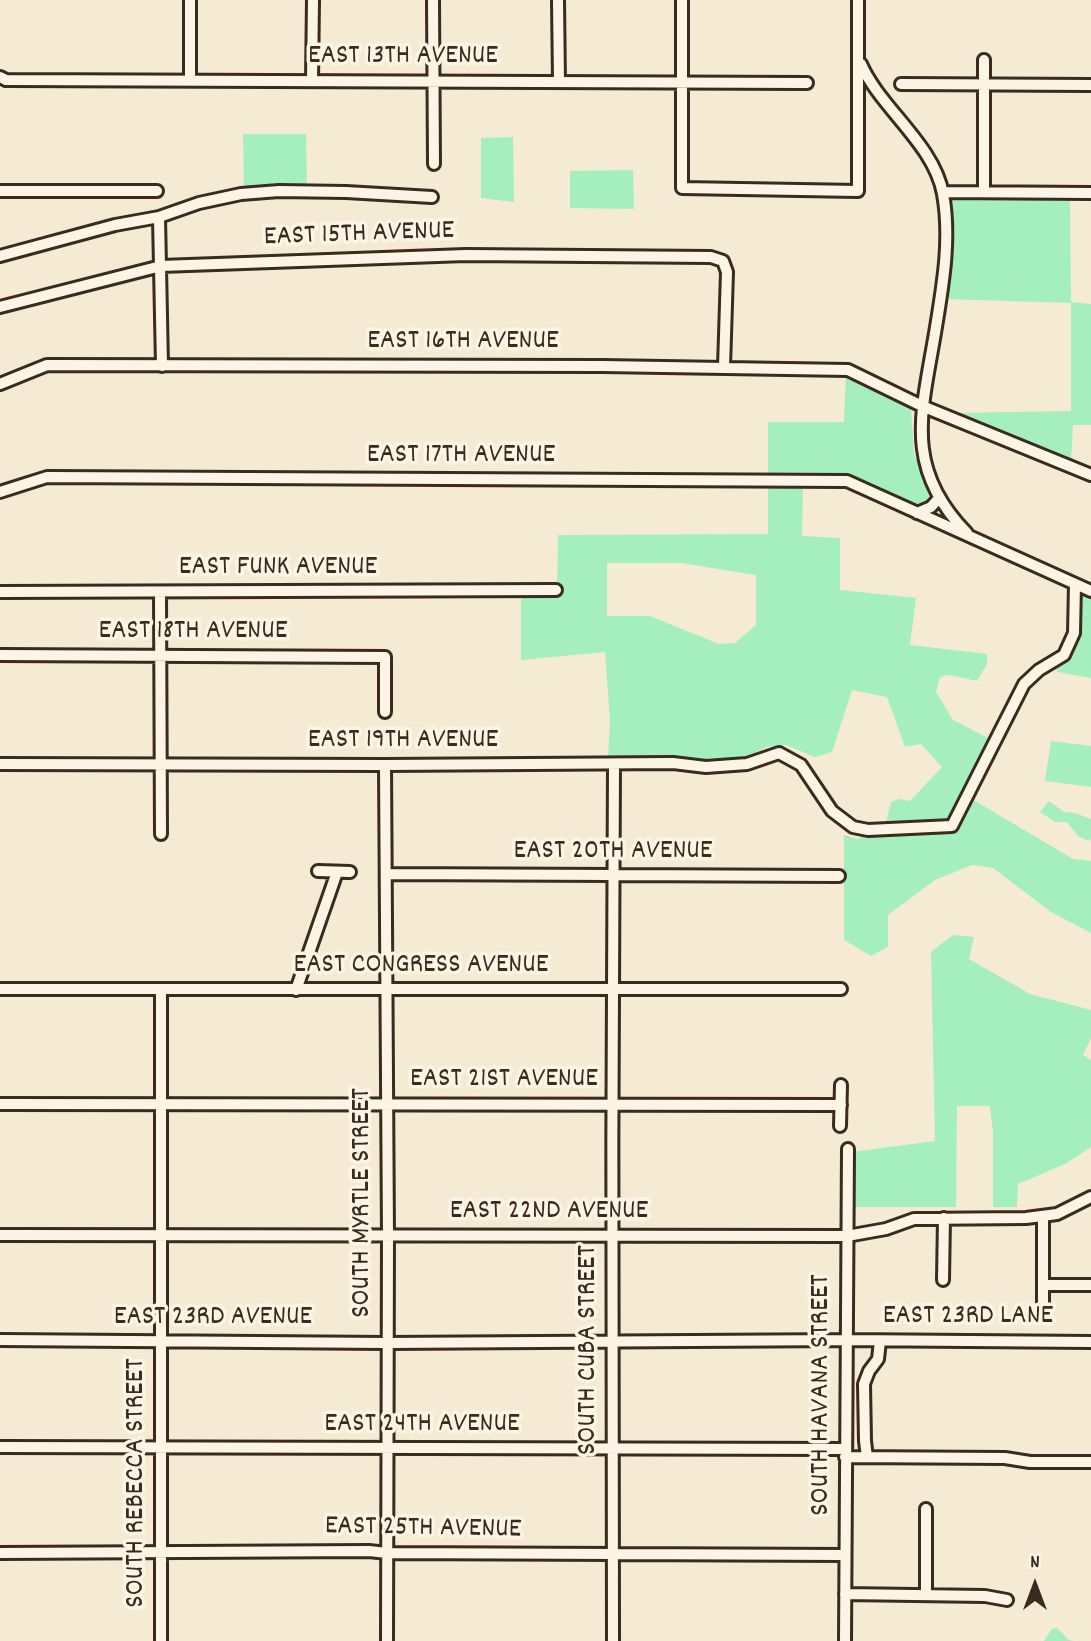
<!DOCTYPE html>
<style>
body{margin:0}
#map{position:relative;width:1091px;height:1641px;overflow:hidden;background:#f5ead3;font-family:Dekko,sans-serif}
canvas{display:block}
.north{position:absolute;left:1000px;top:1550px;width:70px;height:70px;-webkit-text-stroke:5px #fcf5e5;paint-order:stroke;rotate:0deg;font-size:19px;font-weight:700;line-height:28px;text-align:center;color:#3b2a1e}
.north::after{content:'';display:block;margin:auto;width:24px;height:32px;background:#3b2a1e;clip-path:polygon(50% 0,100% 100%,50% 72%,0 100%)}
</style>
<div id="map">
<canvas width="1091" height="1641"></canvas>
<div class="north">N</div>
</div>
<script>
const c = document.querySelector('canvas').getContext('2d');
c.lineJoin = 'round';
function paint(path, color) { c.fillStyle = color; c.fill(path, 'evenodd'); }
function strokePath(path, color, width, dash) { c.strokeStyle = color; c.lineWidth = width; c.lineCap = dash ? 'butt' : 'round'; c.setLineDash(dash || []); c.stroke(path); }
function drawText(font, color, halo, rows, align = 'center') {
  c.font = font + ' Dekko,sans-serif'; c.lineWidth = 7; c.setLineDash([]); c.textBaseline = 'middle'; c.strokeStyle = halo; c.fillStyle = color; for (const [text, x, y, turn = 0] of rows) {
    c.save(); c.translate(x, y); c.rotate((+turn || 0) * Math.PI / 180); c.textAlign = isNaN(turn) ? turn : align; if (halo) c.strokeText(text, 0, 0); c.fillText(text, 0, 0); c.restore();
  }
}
const green = new Path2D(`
 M243,134H306L307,189L244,190Z
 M513,137L514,202L481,198V138Z
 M633,170L634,209L570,208V171Z
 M958,196L1070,197L1071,302L1091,304V425H1073L1071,463L952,413L1071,411V303L946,299L950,257L948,203L952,198Z
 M846,373L911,409L914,454L929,492L928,502L914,508L845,475H768V422H844Z
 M768,485L803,486L802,536L840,538V590L916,598L910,645L987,654V664L977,681L949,675L940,677L936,692L953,720L1000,744L972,799L1073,859L1091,861V933L1051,912L993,868L972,865L935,880L888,915V947L871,956L844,940V835L858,839L865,835H883L891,802L899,799L910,801L942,767L921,744L905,747L887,697L852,690L832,752L815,757L786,745L766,747L743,759L715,764L671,758L608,759L610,721L605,652L521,660V598H557L558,535L768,534ZM607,563H681L756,575V625L735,643L719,644L650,616H607Z
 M1078,591L1091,597V678L1058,672L1054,665L1066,658Z
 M1051,741L1091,746V787L1045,781Z
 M1049,801L1064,812L1075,813L1091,819V839L1088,841L1078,836L1067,822H1055L1040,812Z
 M953,935L974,937L969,959L1030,994L1091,1010V1038L1083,1055L1091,1060V1147L1065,1164L1018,1184L1017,1207H993V1133L990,1106H957L956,1207H851V1152L935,1141L931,952Z
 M1057,1628L1069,1640L1073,1641H1044L1052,1629Z`);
const minor = new Path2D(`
 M190,0V79
 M433,0L434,164
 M558,0L559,82
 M682,0V188L858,191V0
 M861,64C880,108 934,144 943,194C951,238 943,284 936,327C923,408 901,466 967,533
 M0,77L6,80L807,83
 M312,81L313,0
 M901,84L1091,85
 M0,191H157
 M943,192L1091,193
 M984,192V60
 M159,217L162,366
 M0,256L115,225L159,217L199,203L241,194L279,191L346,192L432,197
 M0,307L161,266L466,255L711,257L723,261L727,272L724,367
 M0,384L47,365L602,366L848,370L922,406L1091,475
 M0,492L47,477L847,481L1091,591
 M917,513L931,507L939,498
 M0,592L556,590
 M160,593L161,834
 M0,655L385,657V712
 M0,764L385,765L673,763L706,767L747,764L779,753L801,765L832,811L853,827L868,830L952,826L1024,684L1039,670L1064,655L1074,633L1075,584
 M385,765L388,1236L387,1641
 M318,871L350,872
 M387,874L839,876
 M0,989H841
 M296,990L337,872
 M0,1104L841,1105
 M840,1126L841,1085
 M1043,1216V1315
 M0,1235L847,1236L886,1229L914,1219L1026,1218L1057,1214L1091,1197
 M943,1280L944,1218
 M1043,1285H1091
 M0,1340L387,1343L846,1340L1091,1342
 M0,1447L845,1449
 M845,1457L1005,1458L1030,1462H1091
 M867,1457L865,1441L864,1384L869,1371L878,1359L880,1341
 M926,1509V1595
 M0,1553L369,1551L387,1553L845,1555
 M845,1594L985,1596L1007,1600
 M161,1641V989
 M613,1641C613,1349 611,1057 614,765
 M845,1641L848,1149`);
const streetNames = [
 ["EAST 13TH AVENUE",403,58],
 ["EAST 15TH AVENUE",359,236,-2],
 ["EAST 16TH AVENUE",463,343],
 ["EAST 17TH AVENUE",461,457],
 ["EAST FUNK AVENUE",278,569],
 ["EAST 18TH AVENUE",193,633],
 ["EAST 19TH AVENUE",403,742],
 ["EAST 20TH AVENUE",613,853],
 ["EAST CONGRESS AVENUE",421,967],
 ["EAST 21ST AVENUE",504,1081],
 ["SOUTH MYRTLE STREET",364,1203,-90],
 ["EAST 22ND AVENUE",549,1213],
 ["EAST 23RD LANE",968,1318],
 ["EAST 23RD AVENUE",213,1319],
 ["SOUTH CUBA STREET",590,1350,-90],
 ["SOUTH HAVANA STREET",823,1395,-90],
 ["EAST 24TH AVENUE",422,1426],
 ["SOUTH REBECCA STREET",138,1483,-90],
 ["EAST 25TH AVENUE",423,1530,1]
];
paint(green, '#a5efbe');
strokePath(minor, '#3b2a1e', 16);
strokePath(minor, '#fcf5e5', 10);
drawText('28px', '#3b2a1e', '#fcf5e5', streetNames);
</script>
